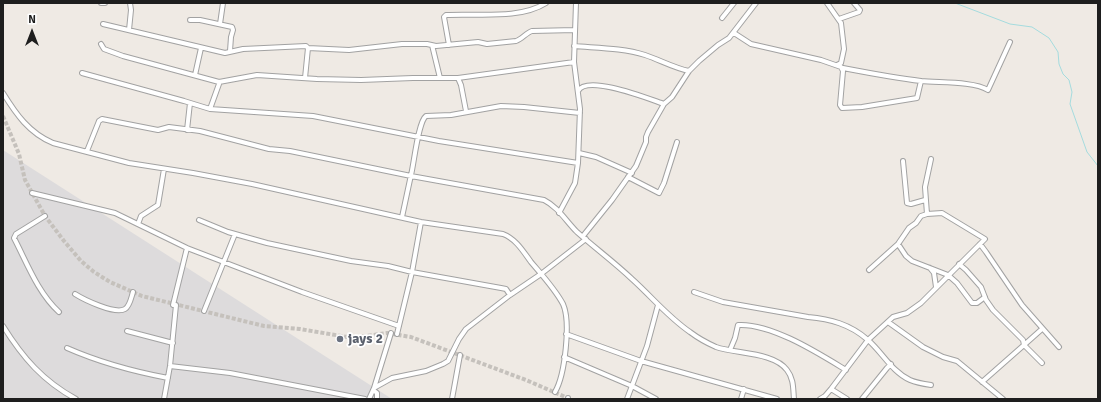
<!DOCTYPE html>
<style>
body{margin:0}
#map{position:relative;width:1101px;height:402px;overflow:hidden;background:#efeae4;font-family:Signika,sans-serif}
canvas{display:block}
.frame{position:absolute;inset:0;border:4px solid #1e1e1e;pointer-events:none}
.north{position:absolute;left:12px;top:12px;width:40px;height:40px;-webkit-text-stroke:3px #fff;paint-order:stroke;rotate:0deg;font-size:11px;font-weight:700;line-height:16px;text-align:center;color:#1e1e1e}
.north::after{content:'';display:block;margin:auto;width:14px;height:18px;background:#1e1e1e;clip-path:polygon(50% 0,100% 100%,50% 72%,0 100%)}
</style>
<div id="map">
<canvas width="1101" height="402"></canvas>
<div class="frame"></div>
<div class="north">N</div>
</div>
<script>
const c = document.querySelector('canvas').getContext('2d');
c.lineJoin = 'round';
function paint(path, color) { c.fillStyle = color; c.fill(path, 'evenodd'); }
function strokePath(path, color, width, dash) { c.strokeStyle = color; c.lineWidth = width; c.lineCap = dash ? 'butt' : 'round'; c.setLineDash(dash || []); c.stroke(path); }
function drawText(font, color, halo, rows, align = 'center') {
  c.font = font + ' Signika,sans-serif'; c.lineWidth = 3.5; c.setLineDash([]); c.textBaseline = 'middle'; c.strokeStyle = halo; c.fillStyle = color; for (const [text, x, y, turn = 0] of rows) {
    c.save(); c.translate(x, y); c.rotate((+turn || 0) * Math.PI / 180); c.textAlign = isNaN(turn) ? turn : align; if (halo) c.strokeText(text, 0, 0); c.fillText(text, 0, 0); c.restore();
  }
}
const residential = new Path2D(`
 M3,150L392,399H3Z`);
const stream = new Path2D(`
 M955,3L1010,24L1032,27L1049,38L1058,52L1059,64L1063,74L1069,80L1072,92L1070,104L1087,152L1098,166`);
const streetTunnel = new Path2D(`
 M3,116L19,154L25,180L45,216L64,241L81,261L94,272L110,282L142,296L264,326L300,329L347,337H359L387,333L411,337L526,380L570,399`);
const street = new Path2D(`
 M101,3H105
 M827,3L841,23L844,49L841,63L837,65
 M722,18L734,3
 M839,19L859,12L860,10L854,3
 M190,20H200L232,27L233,30L231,37L230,51
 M103,24L225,53L243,49L306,46L308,48L305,78
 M220,24L223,3
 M129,30L131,10L130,3
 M734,33L751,44L821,60L841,67L843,71L840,105L842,108L862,107L917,98L921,81
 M101,44L104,49L123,56L219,82V84L210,109
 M432,45L440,78
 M449,45L444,17L446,15C476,13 519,20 546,3
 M574,46C598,48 623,48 645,55C660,60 674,68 689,71
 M308,48L349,50L402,44H427L436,46L478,42L487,44L516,41C522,39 526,33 532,31L575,30
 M843,68C869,73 895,78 921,81C939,83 973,81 988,90L1010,42
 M82,73L184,101L210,109L313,116L439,141L578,163
 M195,75L201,48
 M458,78L461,85L466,111
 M219,82L257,75L317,79L361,80L413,78H458L574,62
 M578,91C587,74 649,99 664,104
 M3,93C16,114 29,133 53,143L129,163L193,173L252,184L421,222L503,234C516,239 523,251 531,262C542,275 555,289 563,304C571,322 565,375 555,392
 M187,130L190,103
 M87,151L99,121L102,119L158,130L169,127L200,131L269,149L290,151L411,176L544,200C558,207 566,221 577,232C595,248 614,262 632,279C652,297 668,317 690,332C698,338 707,343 716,347C736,354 774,352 787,370C794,379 793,389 794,399
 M579,153L596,157L632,173
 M903,161L907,203L911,204L925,200
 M628,177L659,193L664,183L677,142
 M32,193L115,213L187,248L302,292L399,326
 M559,213L575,183L578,163L580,109L574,62L576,3
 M927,214L925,187L931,159
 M45,216L16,234L14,238C27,263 38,293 59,312
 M402,217C405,203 408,189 411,175C414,164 418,122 426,116L451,115L501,106L524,107L580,113
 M199,220L228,232L267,243L351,261L388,266L412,272L501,288L506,289L510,295
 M138,224L141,216L158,205L164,169
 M583,236L612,200L636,166L646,142V137L648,132L664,104L672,97L689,71L699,61L718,45L729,38L756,3
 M898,244L906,256L912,261L948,275L957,283L972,303H977L985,297
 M980,244L986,252L1022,305L1059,347
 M959,264L966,270L981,287L986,300L993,310L1023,340L1024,345L982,382
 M930,268L934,273L936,287
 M694,292L723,302L808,317C830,319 850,324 868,340C882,352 892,372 910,380C917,383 924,384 931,385
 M75,294C83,299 115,315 125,309C130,306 131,298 133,292
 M173,305L187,248
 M204,311L235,234
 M888,322L923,347L943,357L957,361L1003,399
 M3,326C23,358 43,381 76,399
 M1042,329L1024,345L1042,363
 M127,331L173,343
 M397,334L412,272L421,222
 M566,334L641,361L777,399
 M67,348C101,363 131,371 168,378
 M730,350L735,338L738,325C771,323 818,353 846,370
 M564,357L632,386L656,399
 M170,366L230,373L365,399
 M374,388L392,378L426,371L443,364L448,361L459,339L466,329L510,295L541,274L586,239
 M831,389L847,399
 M373,390L377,393V399
 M164,399L170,366L176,305
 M369,399L374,388L391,333
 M452,399L460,355
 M568,399V398
 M627,399L647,346L658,305
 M741,399L744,389
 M820,399L825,396L831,389L868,340L893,317L907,313L921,303L985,239L942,213L927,214L921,216L916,223L909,228L898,244L869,270
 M862,399L887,368L891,364`);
const markers = [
 [340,339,4,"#6b7280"]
];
const worshipNames = [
 ["jays 2",348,339]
];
paint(residential, '#dddbdc');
strokePath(stream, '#a4dbde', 1);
strokePath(streetTunnel, '#c5c1bc', 4, [4, 2]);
strokePath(street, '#a2a2a2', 6);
strokePath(street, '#fff', 4);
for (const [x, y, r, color] of markers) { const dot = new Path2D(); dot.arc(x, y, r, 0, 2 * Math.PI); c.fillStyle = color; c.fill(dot); strokePath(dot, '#fff', 1.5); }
drawText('bold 14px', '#5b616d', '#fff', worshipNames, 'left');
</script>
